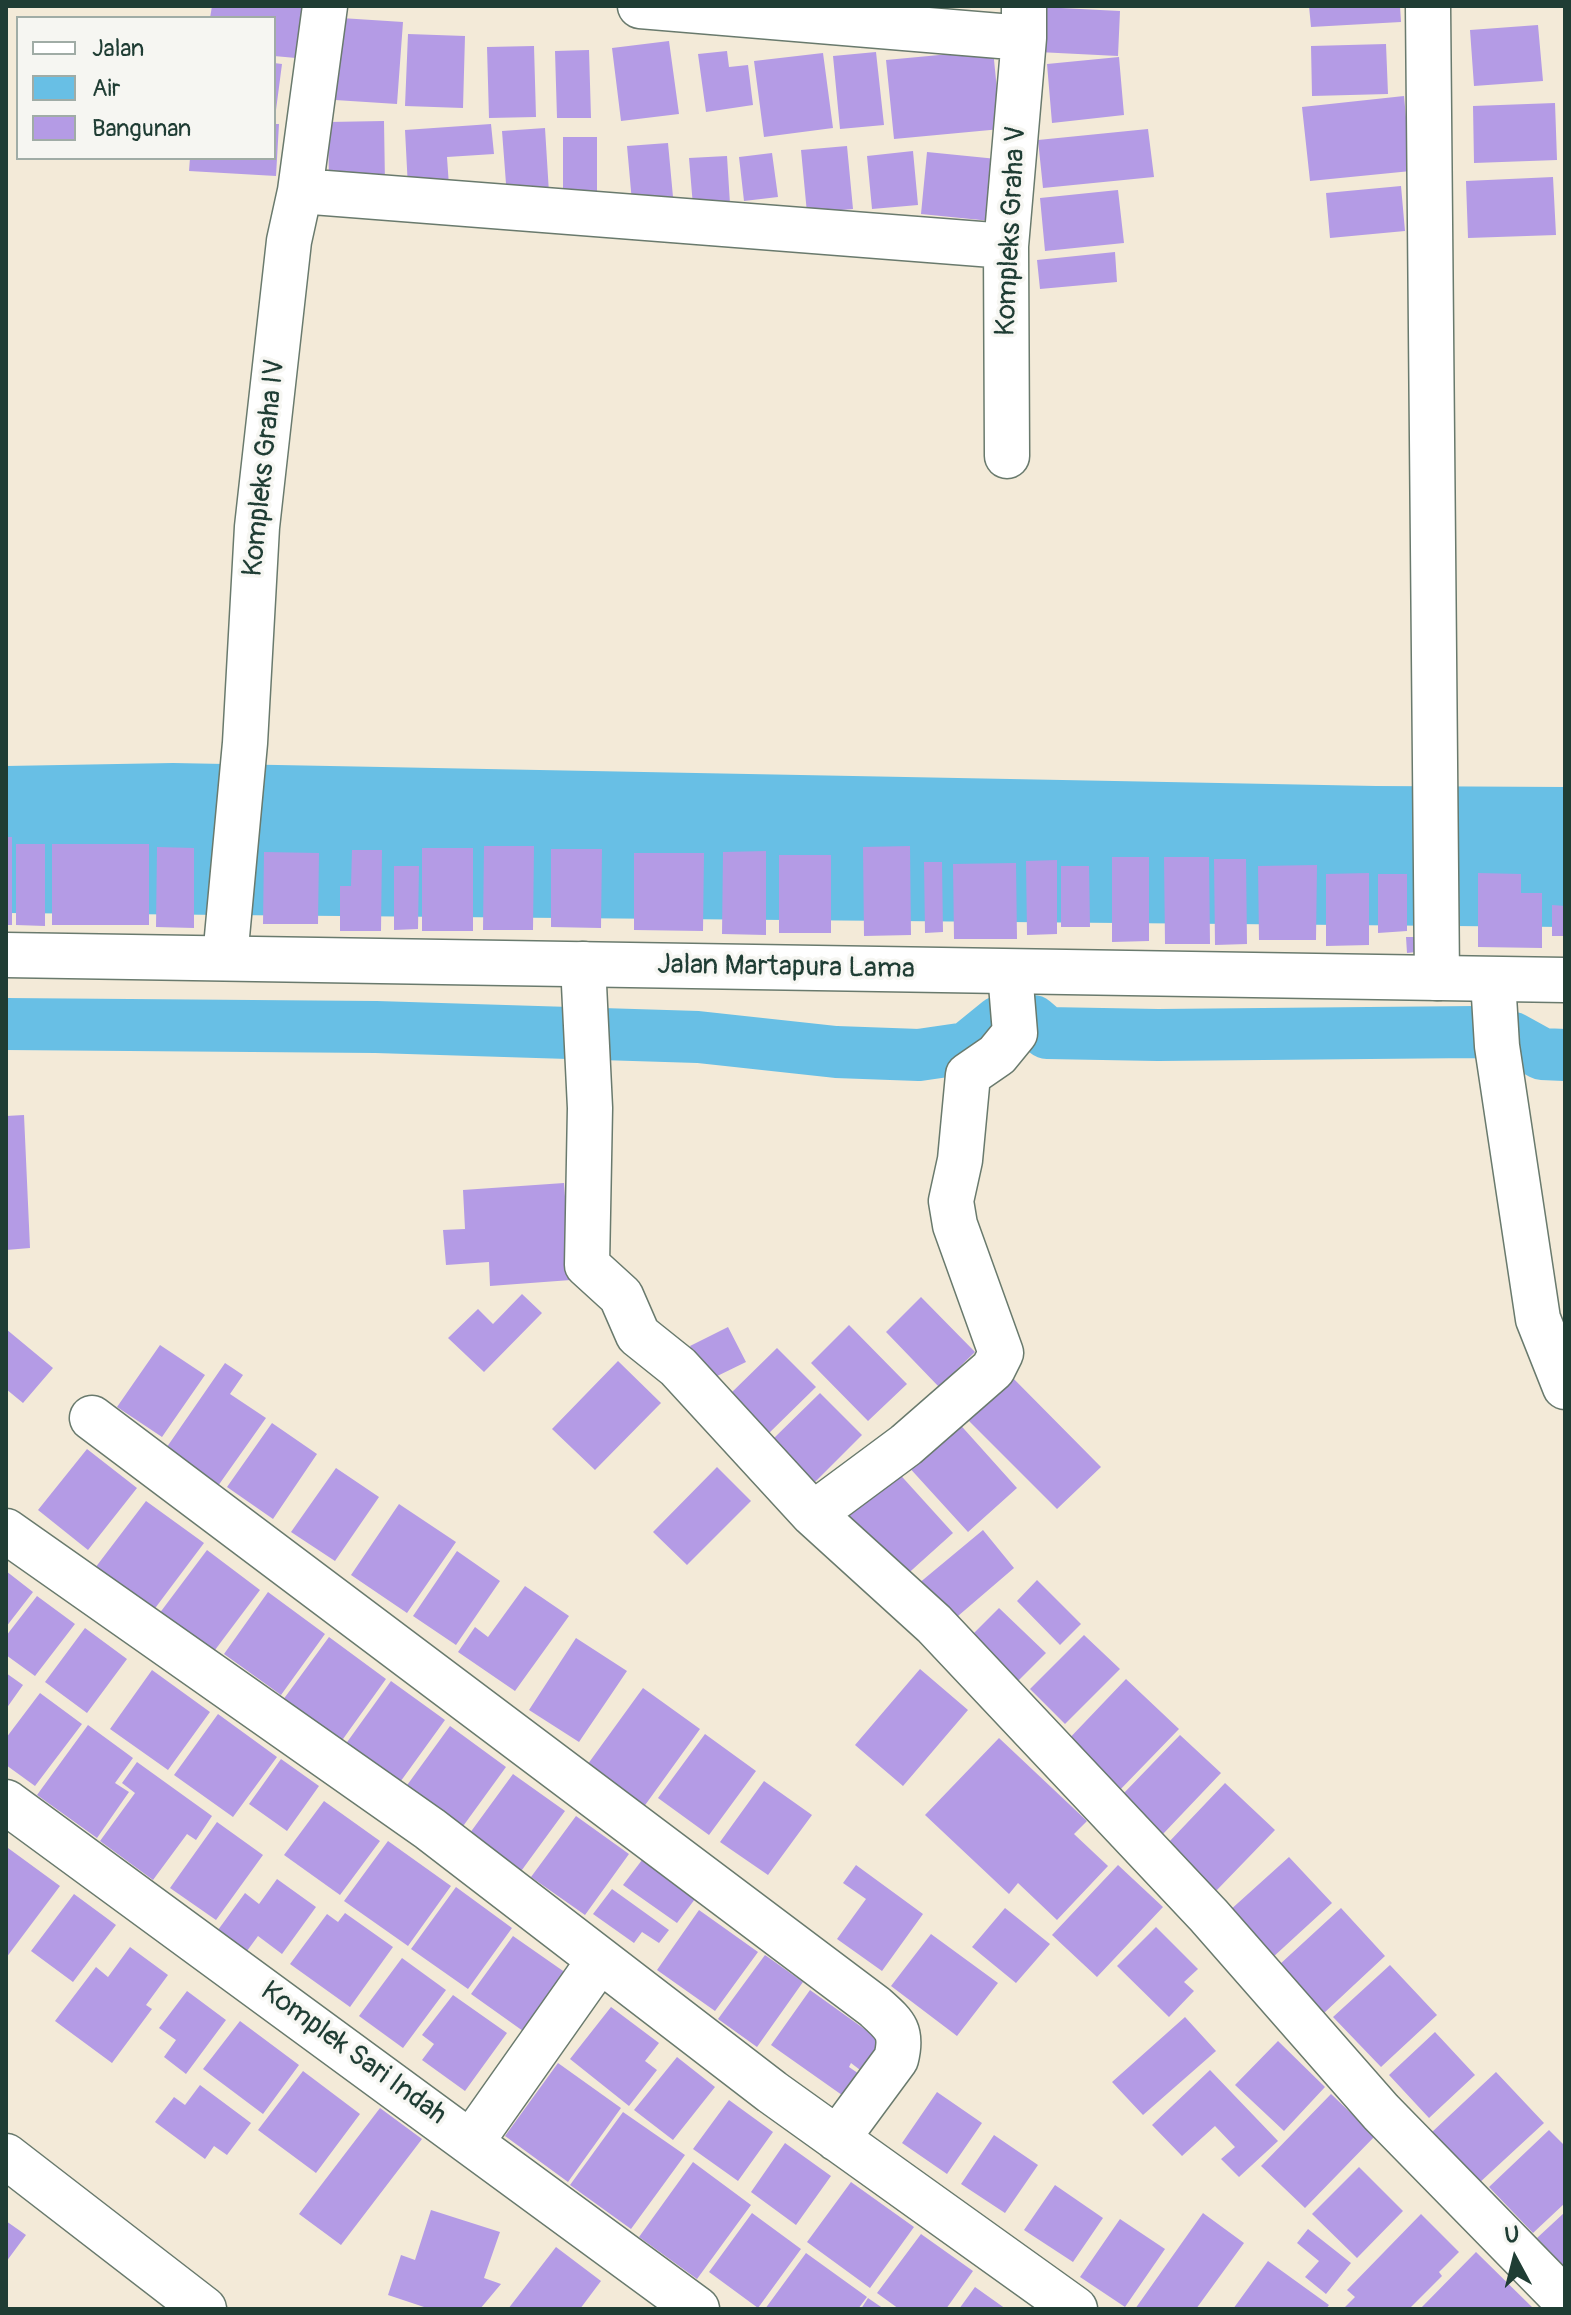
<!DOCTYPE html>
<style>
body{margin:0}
#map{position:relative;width:1571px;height:2315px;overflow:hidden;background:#f3ead8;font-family:Pangolin,sans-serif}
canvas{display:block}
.frame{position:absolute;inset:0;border:8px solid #1f3d34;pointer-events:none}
.legend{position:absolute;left:16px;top:16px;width:260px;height:144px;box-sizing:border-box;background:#f6f6f2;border:2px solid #a0aca6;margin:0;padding:10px 14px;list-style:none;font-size:24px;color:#1f3d34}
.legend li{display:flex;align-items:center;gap:16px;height:40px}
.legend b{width:40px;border:2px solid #a0aca6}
.north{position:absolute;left:1475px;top:2219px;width:80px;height:80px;-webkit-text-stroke:6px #f6f6f2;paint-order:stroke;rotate:353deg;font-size:22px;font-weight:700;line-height:32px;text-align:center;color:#1f3d34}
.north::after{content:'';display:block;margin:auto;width:28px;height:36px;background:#1f3d34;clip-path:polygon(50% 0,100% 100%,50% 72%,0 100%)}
</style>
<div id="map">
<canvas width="1571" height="2315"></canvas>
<div class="frame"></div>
<ul class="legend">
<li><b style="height:10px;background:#fff"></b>Jalan</li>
<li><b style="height:22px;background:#68bfe5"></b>Air</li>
<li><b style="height:22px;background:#b49be5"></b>Bangunan</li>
</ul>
<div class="north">U</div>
</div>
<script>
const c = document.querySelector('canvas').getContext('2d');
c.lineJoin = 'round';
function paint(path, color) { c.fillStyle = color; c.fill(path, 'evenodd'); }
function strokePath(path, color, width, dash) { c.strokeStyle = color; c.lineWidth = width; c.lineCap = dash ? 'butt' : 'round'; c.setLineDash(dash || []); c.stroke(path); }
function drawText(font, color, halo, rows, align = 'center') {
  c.font = font + ' Pangolin,sans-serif'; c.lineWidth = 7; c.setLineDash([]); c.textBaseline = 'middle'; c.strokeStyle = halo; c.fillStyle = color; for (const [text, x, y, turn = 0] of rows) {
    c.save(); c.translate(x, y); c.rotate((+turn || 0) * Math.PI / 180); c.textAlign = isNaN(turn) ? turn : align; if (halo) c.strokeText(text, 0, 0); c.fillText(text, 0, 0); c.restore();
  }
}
const water = new Path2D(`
 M173,763L1376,786L1565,787V927L6,913V766Z`);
const canal = new Path2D(`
 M6,1024L376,1027L698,1037L836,1052L919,1055L967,1048L999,1022L1033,1021L1047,1033L1158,1035L1475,1032L1513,1038L1542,1054L1565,1055`);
const building = new Path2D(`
 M212,6H302L296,58L274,56V18H210Z
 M1309,6H1400L1401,22L1311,27Z
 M1041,7L1120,11L1118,56L1038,52Z
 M341,18L403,22L397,104L335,100Z
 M1538,25L1543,81L1474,86L1470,30Z
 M408,34L465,36L463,108L405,106Z
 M669,41L679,114L621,121L612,48Z
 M1386,44L1388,94L1312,96L1311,46Z
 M534,46L536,117L489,118L487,47Z
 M589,50L591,118H557L555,51Z
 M993,50L1001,129L894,139L886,60Z
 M727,51L729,67L748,65L753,105L706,112L698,54Z
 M876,52L884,125L840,129L833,56Z
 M823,53L833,128L764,137L754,61Z
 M1119,57L1124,115L1052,123L1047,64Z
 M274,63L282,64L276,110H274Z
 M1404,96L1411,171L1310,181L1302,107Z
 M1555,103L1557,160L1474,163L1473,106Z
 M384,121L385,184L329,186L328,122Z
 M274,124H279L276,176L189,171L190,158H274Z
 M491,124L494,154L447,157L449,186L408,188L405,130Z
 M545,128L549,193L507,197L502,131Z
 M1148,129L1154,177L1043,188L1038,140Z
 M563,137H597V199H563Z
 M668,143L673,197L632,202L627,146Z
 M847,146L853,209L807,213L801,150Z
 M913,151L918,205L872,209L867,156Z
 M927,152L997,159L991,221L921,214Z
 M772,153L778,197L744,201L739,157Z
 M727,156L730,204L693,206L689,158Z
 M1553,177L1556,235L1468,238L1466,181Z
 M1401,186L1405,231L1330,238L1326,193Z
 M1118,190L1124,243L1045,251L1040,198Z
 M1115,252L1117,282L1040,289L1037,260Z
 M6,837H12V925H6Z
 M16,844H45V926L16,925Z
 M52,844H149V925H52Z
 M484,846H534L533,930H483Z
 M910,846L911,935L864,936L863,847Z
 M157,847L194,848V928L156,927Z
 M422,848H473V931H422Z
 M551,849H602L601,928L551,927Z
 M352,850H382L381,931H340V886H351Z
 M766,851V935L722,934L723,852Z
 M264,852L319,853L318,924H263Z
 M634,853H704L703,931L634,930Z
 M779,855H831V933H779Z
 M1112,857H1149V941L1112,942Z
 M1164,857H1209L1210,944H1165Z
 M1214,859H1246L1247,944L1215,945Z
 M1057,860V934L1027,935L1026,861Z
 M924,862H942L943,932L925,933Z
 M1016,863L1017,939H954L953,864Z
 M1317,865L1316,940H1259L1258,866Z
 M394,866H419L418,929L394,930Z
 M1061,866H1089L1090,927H1061Z
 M1369,873V945L1326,946V874Z
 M1478,873L1521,874V893H1542V948L1478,947Z
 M1378,874H1407V931L1378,933Z
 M1552,905L1565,906V936H1552Z
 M1406,937H1416V952L1407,953Z
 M24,1115L30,1248L6,1250V1116Z
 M564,1183L571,1280L490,1286L489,1262L446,1265L443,1230L465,1229L463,1190Z
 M522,1294L542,1313L484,1372L448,1338L478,1309L493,1324Z
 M921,1297L975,1352L939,1387L886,1332Z
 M849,1325L907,1384L868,1421L811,1363Z
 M728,1327L746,1362L707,1381L690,1346Z
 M6,1329L53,1368L23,1403L6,1389Z
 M160,1345L205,1375L162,1437L117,1407Z
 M777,1348L816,1387L765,1437L727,1397Z
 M618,1361L661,1403L595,1470L552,1429Z
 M225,1363L243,1375L230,1394L266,1418L213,1493L160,1457Z
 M1003,1368L1101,1467L1057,1509L960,1412Z
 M820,1393L862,1435L815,1482L772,1440Z
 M956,1420L1017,1488L968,1532L906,1464Z
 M272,1423L317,1454L273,1519L227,1487Z
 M87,1449L137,1488L88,1550L38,1510Z
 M717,1467L751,1501L687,1565L653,1532Z
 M336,1468L379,1497L335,1561L291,1532Z
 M895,1469L953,1533L903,1578L845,1514Z
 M146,1501L204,1543L150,1615L92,1572Z
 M399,1504L456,1542L407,1613L351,1575Z
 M983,1530L1014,1568L951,1622L918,1584Z
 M207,1550L260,1590L212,1654L159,1614Z
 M457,1551L500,1581L456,1645L413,1616Z
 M6,1571L33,1592L6,1627Z
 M1037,1580L1081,1624L1060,1645L1017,1601Z
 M525,1586L569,1616L515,1691L458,1652L475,1627L488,1637Z
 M268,1592L325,1634L281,1695L224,1654Z
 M37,1596L75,1624L35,1676L6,1655V1636Z
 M999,1608L1046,1653L1014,1685L968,1639Z
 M85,1628L127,1659L87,1713L45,1682Z
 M1084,1635L1120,1669L1065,1724L1030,1689Z
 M329,1637L386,1679L338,1746L280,1704Z
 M576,1638L627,1671L579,1742L529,1710Z
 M920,1669L968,1710L903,1786L855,1745Z
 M152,1670L210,1712L168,1770L110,1729Z
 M6,1673L23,1685L6,1709Z
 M1126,1679L1179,1729L1116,1794L1064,1744Z
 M391,1681L445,1720L398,1785L345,1745Z
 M643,1688L700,1729L643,1808L585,1768Z
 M40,1693L82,1724L35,1786L6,1765V1738Z
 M218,1714L277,1757L233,1817L174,1775Z
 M88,1725L133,1758L115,1783L129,1792L97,1838L37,1795Z
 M450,1726L506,1767L461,1829L405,1788Z
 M705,1734L756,1771L709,1835L658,1798Z
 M1180,1735L1221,1773L1163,1834L1122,1795Z
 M999,1738L1087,1821L1074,1834L1108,1866L1057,1920L1018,1883L1009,1894L925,1815Z
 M281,1759L319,1786L287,1831L249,1804Z
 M137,1762L212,1816L196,1840L187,1834L153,1880L100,1841L135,1793L122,1783Z
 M513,1774L565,1811L519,1874L467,1837Z
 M764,1781L812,1815L768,1875L720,1842Z
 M1225,1783L1275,1830L1216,1891L1167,1844Z
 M324,1801L380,1841L340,1895L284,1855Z
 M576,1816L629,1854L585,1915L531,1877Z
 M217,1822L263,1855L216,1920L170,1888Z
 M388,1841L451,1886L408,1946L344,1901Z
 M8,1848L60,1886L6,1958V1850Z
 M1289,1857L1332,1903L1272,1958L1228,1912Z
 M642,1860L695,1899L677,1923L623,1885Z
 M856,1865L923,1914L882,1971L837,1939L866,1899L843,1883Z
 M1118,1865L1163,1907L1097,1977L1052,1935Z
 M277,1879L316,1907L282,1954L258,1936L247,1951L218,1930L245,1893L259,1904Z
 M456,1887L512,1928L468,1989L411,1949Z
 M612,1889L669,1930L659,1943L642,1932L634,1943L593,1914Z
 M74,1894L116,1925L73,1982L31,1951Z
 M1005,1908L1050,1944L1016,1983L972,1947Z
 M1341,1908L1385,1956L1324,2013L1279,1965Z
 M699,1910L758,1952L715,2011L657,1970Z
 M345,1913L393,1947L350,2007L290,1964L327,1914L338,1922Z
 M1156,1927L1198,1969L1184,1982L1194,1991L1169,2017L1117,1966Z
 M931,1934L998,1983L957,2036L891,1986Z
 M513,1936L566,1973L523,2031L471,1994Z
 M130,1947L168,1975L146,2005L152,2009L112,2063L55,2021L96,1967L108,1977Z
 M765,1955L803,1982L757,2047L718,2019Z
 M402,1958L446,1990L403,2048L359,2016Z
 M1390,1965L1437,2015L1381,2067L1333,2017Z
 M810,1990L884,2043L864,2073L851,2063L849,2067L865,2078L849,2100L771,2045Z
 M187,1991L226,2020L186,2074L164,2057L176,2040L159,2028Z
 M453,1995L507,2033L465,2091L422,2060L434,2044L422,2035Z
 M611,2007L659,2043L645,2061L657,2070L629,2106L570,2059Z
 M1185,2017L1216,2051L1143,2115L1112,2082Z
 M240,2021L299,2065L263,2114L203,2069Z
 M1435,2032L1475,2075L1429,2118L1389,2075Z
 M1278,2041L1325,2087L1284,2131L1235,2085Z
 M677,2057L715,2087L673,2140L634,2110Z
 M558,2063L621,2108L568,2182L505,2136Z
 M1210,2070L1278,2141L1239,2177L1221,2159L1235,2147L1215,2126L1182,2156L1152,2125Z
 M303,2071L360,2114L316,2173L258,2130Z
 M1496,2072L1544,2123L1478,2184L1431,2133Z
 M200,2085L251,2123L227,2155L214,2146L205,2159L155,2122L174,2097L185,2105Z
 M937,2092L982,2123L947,2174L902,2143Z
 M1331,2094L1375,2136L1305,2208L1261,2166Z
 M729,2100L773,2132L738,2181L693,2149Z
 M380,2108L422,2139L341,2245L299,2214Z
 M623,2112L685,2155L631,2229L570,2185Z
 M1549,2130L1565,2146V2203L1533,2233L1489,2187Z
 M994,2135L1038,2165L1005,2213L961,2184Z
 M785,2143L831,2176L796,2225L751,2192Z
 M693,2162L751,2205L697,2279L639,2237Z
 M1359,2167L1403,2211L1357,2258L1312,2214Z
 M851,2182L914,2227L870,2288L807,2242Z
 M1055,2185L1103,2218L1073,2262L1024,2230Z
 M431,2210L500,2232L484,2278L501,2284L480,2309H430L388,2295L401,2255L415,2260Z
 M1565,2212V2267L1537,2238Z
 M752,2213L801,2249L758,2308L709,2272Z
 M1203,2213L1244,2243L1196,2309H1135Z
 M1421,2214L1459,2252L1439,2272L1442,2276L1409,2309H1343L1355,2297L1347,2290Z
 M1120,2219L1165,2249L1125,2307L1080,2277Z
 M6,2221L26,2235L6,2262Z
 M1308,2229L1351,2263L1326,2294L1305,2277L1319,2261L1297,2243Z
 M921,2234L973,2271L946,2309H899L877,2293Z
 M556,2247L601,2281L580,2309H508Z
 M1476,2252L1534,2309H1420Z
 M806,2253L867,2297L858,2309H765Z
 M1268,2261L1329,2305L1326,2309H1233Z
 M975,2287L1006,2309H959Z
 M868,2298L884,2309H861Z`);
const street = new Path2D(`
 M640,6L1024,38
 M1428,6L1437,978
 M300,191L1006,246
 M1007,456L1006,246L1024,38V6
 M225,958L245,743L257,527L289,241L300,191L325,6
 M583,964L590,1108L587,1265L621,1296L638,1335L678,1367L813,1514L934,1624L1209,1916L1381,2112L1565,2300
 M1493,980L1497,1046L1538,1319L1565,1387
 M92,1418L875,2007C895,2025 903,2031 896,2059L837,2139
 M813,1514L906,1445L993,1369L1001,1353L955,1225L951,1201L960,1160L968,1075L997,1055L1015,1033L1010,972
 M6,1531L430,1829L772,2092L1075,2309
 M6,1802L697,2309
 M472,2141L599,1961
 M6,2156L204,2309`);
const primary = new Path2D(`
 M6,955L1565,980`);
const streetNames = [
 ["Kompleks Graha V",1012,231,-87],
 ["Kompleks Graha IV",265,468,-84],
 ["Jalan Martapura Lama",786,968,1],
 ["Komplek Sari Indah",353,2054,36]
];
paint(water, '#68bfe5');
strokePath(canal, '#68bfe5', 52);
paint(building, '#b49be5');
strokePath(street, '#697a6d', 47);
strokePath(primary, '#697a6d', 47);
strokePath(street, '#fff', 44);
strokePath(primary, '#fff', 44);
drawText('28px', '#1f3d34', '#f6f6f2', streetNames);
</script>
